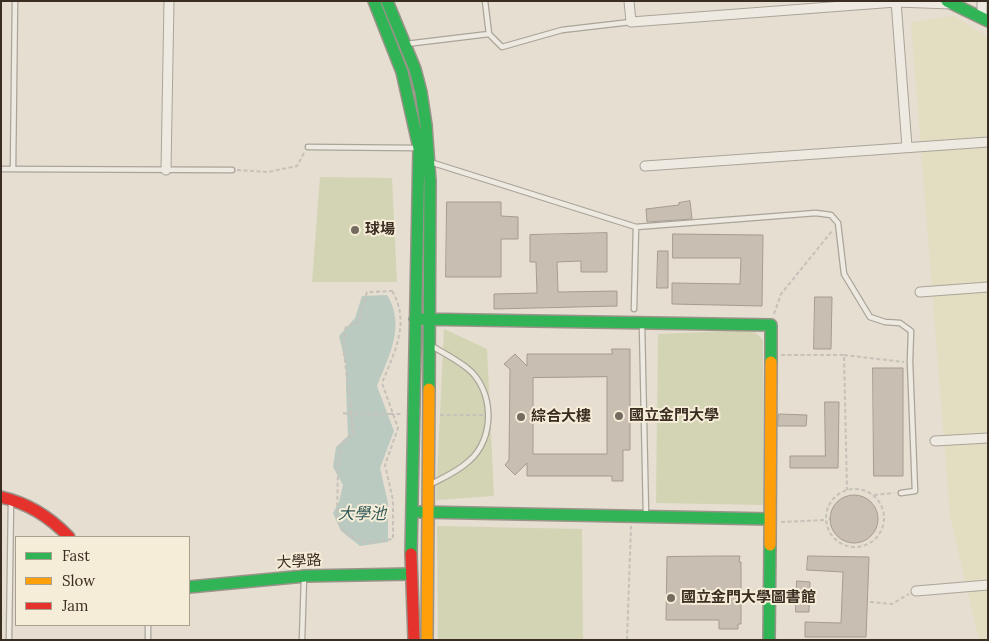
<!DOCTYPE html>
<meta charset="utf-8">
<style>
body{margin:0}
#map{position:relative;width:989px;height:641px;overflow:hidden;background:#e5ded1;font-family:Lora,serif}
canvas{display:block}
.frame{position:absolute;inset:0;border:2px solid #3a2d21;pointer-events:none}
.legend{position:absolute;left:15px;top:536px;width:175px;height:90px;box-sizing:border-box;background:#f5edd8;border:1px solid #aaa08f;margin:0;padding:6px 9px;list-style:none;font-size:15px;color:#3a2d21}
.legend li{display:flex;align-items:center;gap:10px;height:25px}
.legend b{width:25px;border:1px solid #aaa08f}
</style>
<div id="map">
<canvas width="989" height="641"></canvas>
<div class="frame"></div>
<ul class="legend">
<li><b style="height:6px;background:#30b455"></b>Fast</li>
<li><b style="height:6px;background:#ff9f0a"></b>Slow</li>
<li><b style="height:6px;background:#e5322d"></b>Jam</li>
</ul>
</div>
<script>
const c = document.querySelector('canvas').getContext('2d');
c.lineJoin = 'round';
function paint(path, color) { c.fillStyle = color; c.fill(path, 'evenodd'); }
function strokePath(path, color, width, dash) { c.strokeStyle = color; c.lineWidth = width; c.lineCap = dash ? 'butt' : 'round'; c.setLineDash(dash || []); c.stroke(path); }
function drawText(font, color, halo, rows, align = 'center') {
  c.font = font + ' Lora,"Noto Sans TC",serif'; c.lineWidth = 4; c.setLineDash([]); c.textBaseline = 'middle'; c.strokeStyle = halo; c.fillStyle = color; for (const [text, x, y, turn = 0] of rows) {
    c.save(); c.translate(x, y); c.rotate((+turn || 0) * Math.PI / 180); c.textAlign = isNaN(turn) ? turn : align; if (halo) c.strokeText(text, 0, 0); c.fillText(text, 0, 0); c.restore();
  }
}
const farmland = new Path2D(`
 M954,16L988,37V640H979L950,516L911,22Z`);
const green = new Path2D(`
 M320,177L392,178L397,282H312Z
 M444,329L487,349L494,496L436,500Z
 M753,330L763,340V505L656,503L658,334Z
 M437,526L582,529L583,640H438Z`);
const water = new Path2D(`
 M387,295C406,325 389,356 377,386L394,431L380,468L388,503V542L360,546L341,531L333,513L339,502L343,485L333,467L336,447L348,436L346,388V365L339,336L355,318L362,296Z`);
const building = new Path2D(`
 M690,201L692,219L647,222L646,209L679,205V203Z
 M447,202H501V216L518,217V239H501V277H446Z
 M607,233V272H581V261L557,262L558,292L617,291V306L494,309V294L537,293L536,262H530V235Z
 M673,234L763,235L762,306L672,304V283L740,284L741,258H673Z
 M658,251H668V288H657Z
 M815,297H832L831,349H814Z
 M612,349H630V450H623V481H612V476H527V463L515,475L505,465L509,460L510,369L504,364L515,354L527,366V354H612ZM607,377V454H533V378Z
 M873,368H903V476H874Z
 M825,402H839L838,468H790V456H825Z
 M779,414L807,415L806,426H778Z
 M830 519a24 24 0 1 1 48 0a24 24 0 1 1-48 0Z
 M719,556H740L739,562H741V624H738V629H719V620H666L667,557Z
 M808,556L869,557L866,637H805V622L841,623L843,572L807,570Z
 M797,581L810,582L809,612H796Z`);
const path = new Path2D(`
 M237,170L268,172L297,166L305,151
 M392,291C411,322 394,353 382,383L398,428L385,465L393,500V539L365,543L344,532L337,519L338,464L341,444L353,433C352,417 350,402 348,386C346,367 341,346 346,327L360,322V314L367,292Z
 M774,314L781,294L832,231
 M781,355H844L847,490
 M844,355L904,362
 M343,413L348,414
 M390,414H403
 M440,415H483
 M826 518a29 29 0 1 1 58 0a29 29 0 1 1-58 0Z
 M874,495L894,493
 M781,522L826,520
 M870,602L892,604L909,594
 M627,640L631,526`);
const lane = new Path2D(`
 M485,1L489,34
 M406,44L489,34L502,47L562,30L631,22
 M308,147L416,148
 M430,162L636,227L634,309
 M1,169L232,170
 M13,169L15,1
 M636,227L816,213L831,215L838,223L844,274L870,317L885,322L900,323L911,331L910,362L915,491L901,493
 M642,325L646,515
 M429,485C443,478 457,472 469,461C496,438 494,389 467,368C456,359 442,352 430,345
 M9,640L11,500
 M148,640V625
 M302,640L304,577`);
const street = new Path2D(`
 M629,1L631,22L896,2L951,4
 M896,1L907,147
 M982,1V18
 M645,166L988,142
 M166,170L169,1
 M920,292L988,287
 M935,441L988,438
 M916,591L988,585`);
const fast = new Path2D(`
 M374,1L402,72L419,148L411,554
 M387,1L415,69L421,92L426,125L430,181L429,389
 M947,1L988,21
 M415,319L771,325V362
 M420,512L770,519
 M189,587L305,576L411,574
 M769,640L770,545`);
const slow = new Path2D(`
 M770,545L771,362
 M427,640L429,389`);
const jam = new Path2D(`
 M1,497C28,503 50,517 69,537
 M411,554L414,640`);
const pathBridge = new Path2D(`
 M348,414H390`);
const markers = [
 [355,230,5,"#766b5f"],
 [619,416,5,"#766b5f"],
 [521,417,5,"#766b5f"],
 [671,598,5,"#766b5f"]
];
const poiNames = [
 ["球場",365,230],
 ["國立金門大學",629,416],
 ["綜合大樓",531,417],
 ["國立金門大學圖書館",681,598]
];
const streetNames = [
 ["大學路",299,562,-4]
];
const waterNames = [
 ["大學池",362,514]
];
paint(farmland, '#e3ddc2');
paint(green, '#d3d4b4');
paint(water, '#bbcac1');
paint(building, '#c9beb2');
strokePath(building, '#a69b90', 1);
strokePath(lane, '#aaa499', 7);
strokePath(street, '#aaa499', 11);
strokePath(fast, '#9a9389', 14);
strokePath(slow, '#9a9389', 14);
strokePath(jam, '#9a9389', 14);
strokePath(path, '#c6c1b9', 2, [4, 2.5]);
strokePath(lane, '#eeeae2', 4.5);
strokePath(street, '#eeeae2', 9);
strokePath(fast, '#30b455', 11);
strokePath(slow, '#ff9f0a', 11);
strokePath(jam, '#e5322d', 11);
strokePath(pathBridge, '#c6c1b9', 2, [4, 2.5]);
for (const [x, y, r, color] of markers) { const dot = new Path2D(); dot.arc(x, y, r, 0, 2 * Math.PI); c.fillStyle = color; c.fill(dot); strokePath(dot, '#f5edd8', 2); }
drawText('bold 15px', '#3a2d21', '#f5edd8', poiNames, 'left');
drawText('15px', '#3a2d21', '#f5edd8', streetNames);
drawText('italic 16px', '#315956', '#f5edd8', waterNames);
</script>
